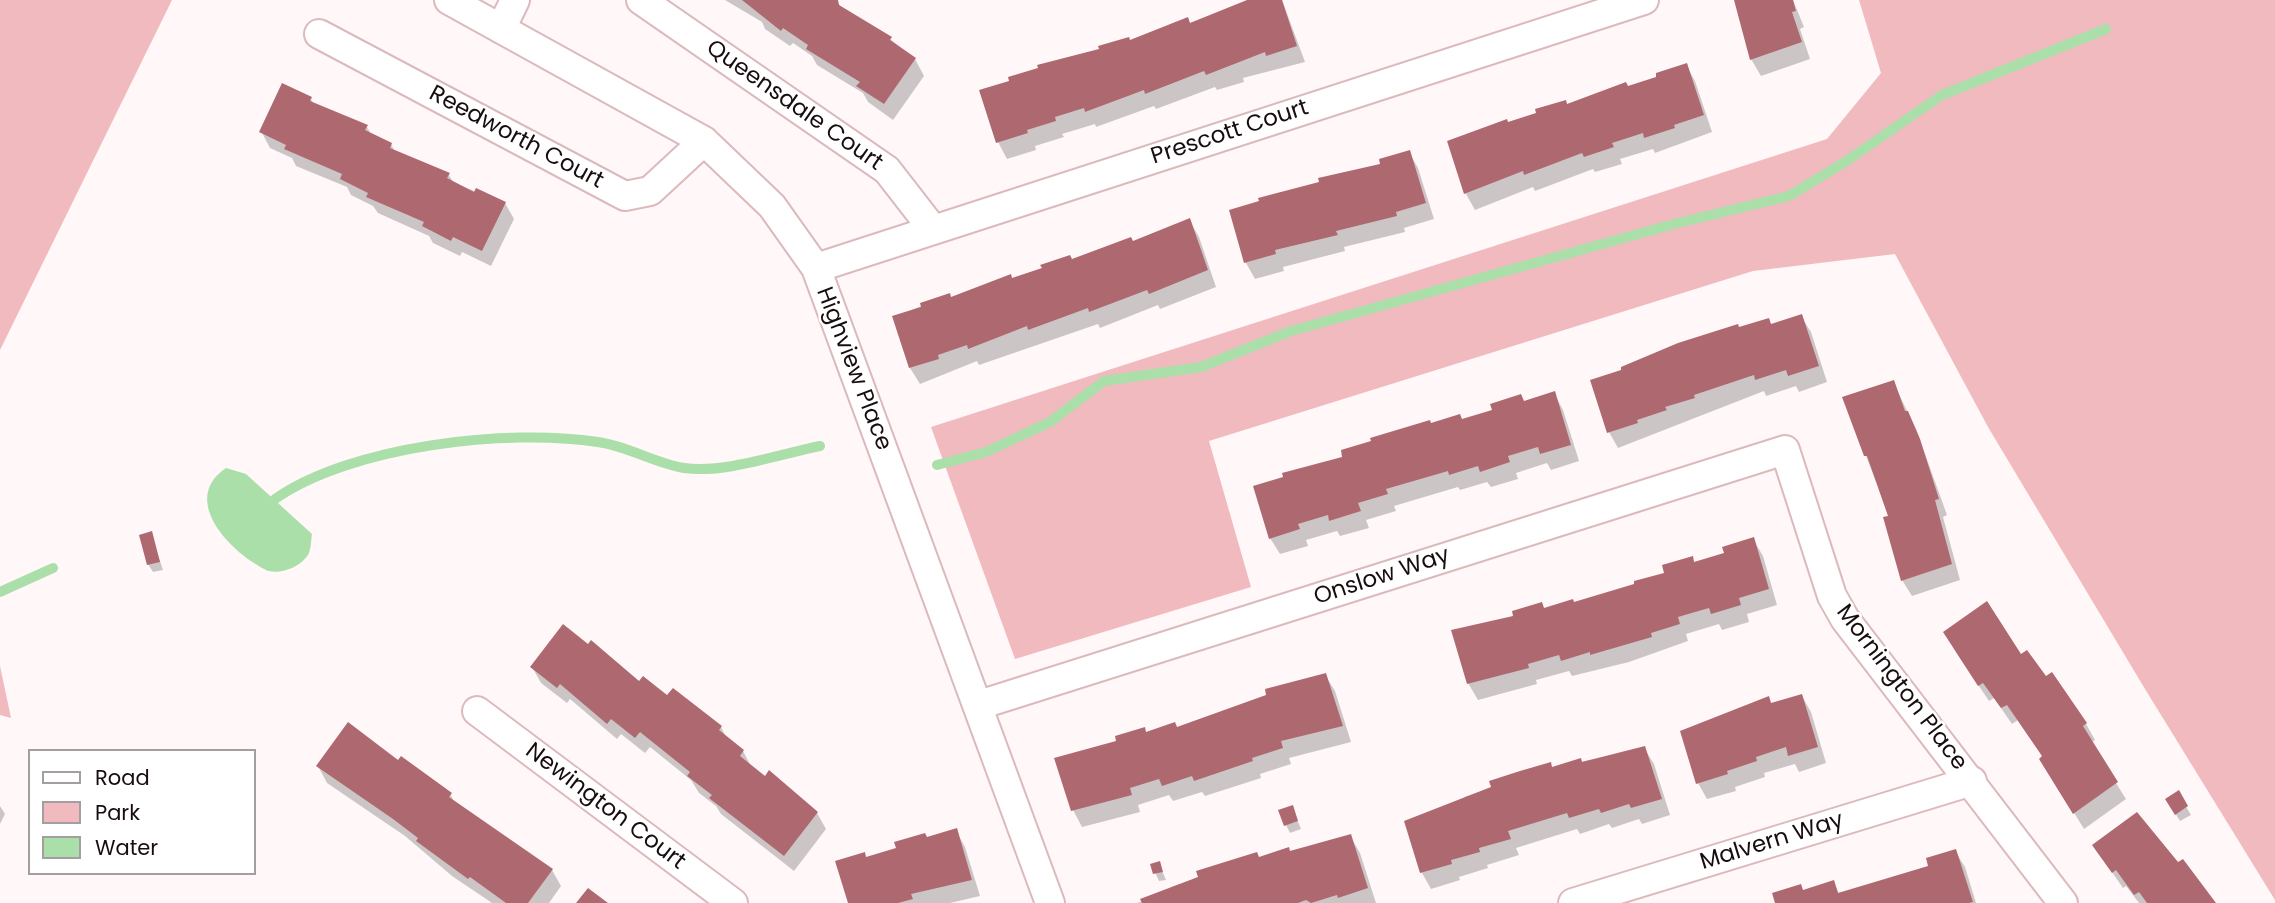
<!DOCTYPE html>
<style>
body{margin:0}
#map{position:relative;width:2275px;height:903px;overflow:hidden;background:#fff7f8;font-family:Poppins,sans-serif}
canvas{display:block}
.legend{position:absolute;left:28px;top:749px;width:228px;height:126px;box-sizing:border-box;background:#fff;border:2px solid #a39e9f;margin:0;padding:9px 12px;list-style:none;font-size:21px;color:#180d0e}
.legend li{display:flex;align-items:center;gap:14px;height:35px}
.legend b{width:35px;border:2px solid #a39e9f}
</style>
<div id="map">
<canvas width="2275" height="903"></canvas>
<ul class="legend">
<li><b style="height:9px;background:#fff"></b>Road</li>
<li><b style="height:19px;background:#f0babf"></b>Park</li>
<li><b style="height:19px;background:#aadfaa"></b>Water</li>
</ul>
</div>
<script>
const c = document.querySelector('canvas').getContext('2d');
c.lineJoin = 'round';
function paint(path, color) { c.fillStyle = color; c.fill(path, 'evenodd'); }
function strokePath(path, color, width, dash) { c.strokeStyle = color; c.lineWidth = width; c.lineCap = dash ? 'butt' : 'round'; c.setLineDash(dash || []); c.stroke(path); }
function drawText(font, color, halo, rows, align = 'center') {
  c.font = font + ' Poppins,sans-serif'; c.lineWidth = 5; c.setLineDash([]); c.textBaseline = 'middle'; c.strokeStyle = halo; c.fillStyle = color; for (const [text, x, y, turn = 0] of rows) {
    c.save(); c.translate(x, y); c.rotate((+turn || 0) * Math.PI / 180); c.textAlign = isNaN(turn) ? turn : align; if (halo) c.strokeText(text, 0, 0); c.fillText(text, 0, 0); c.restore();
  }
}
const green = new Path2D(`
 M0,0H172L0,350Z
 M1859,0H2275V900L2145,689L1988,427L1895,254L1753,271L1209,441L1251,587L1015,659L931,427L1827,139L1881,73Z
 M0,666L11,718L0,715Z`);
const water = new Path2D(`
 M226,468L246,474L312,534C311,540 311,550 308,555C300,567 282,574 269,571C264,570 258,565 254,563C223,543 183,497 226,468Z`);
const shadow = new Path2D(`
 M725,0H835L843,9L890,39L915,59L924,76L893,120L868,102L863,93L817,65L812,56L793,43L790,46L765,29L762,22Z
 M1260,0H1282L1305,62L1243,78L1244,82L1217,90L1215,87L1156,109L1154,106L1096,127L1095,124L1062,134L1064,137L1035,146L1036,150L1007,159L998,142L982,91Z
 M1736,0H1793L1804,27L1800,29L1810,59L1761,76L1751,59Z
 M1686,65L1695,81L1712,132L1655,153L1653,149L1620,159L1622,164L1595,172L1593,169L1535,191L1533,187L1475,210L1466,194L1449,142L1658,78Z
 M311,99L314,105L367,127L371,134L391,144L395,152L448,174L454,183L505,203L514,219L491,266L462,252L460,256L433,243L429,236L378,213L373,206L351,195L347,187L296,166L292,158L270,148L261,131Z
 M1409,152L1418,168L1434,219L1404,228L1405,232L1344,247L1345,251L1283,267L1284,271L1255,279L1246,263L1231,211L1382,165Z
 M1189,220L1199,237L1216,287L1160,309L1158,305L1100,328L1098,324L979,365L977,361L920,384L910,368L894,317L949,295L951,298L1133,243Z
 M1801,316L1811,332L1827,382L1799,392L1796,386L1766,396L1764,391L1618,448L1609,432L1771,325Z
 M1893,382L1916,429L1947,515L1943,517L1960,580L1912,596L1902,580L1890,517L1866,456Z
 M1554,393L1563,410L1579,461L1551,470L1547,463L1516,473L1518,479L1491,487L1487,482L1460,490L1458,487L1394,506L1396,511L1366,520L1369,528L1340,536L1337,531L1306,540L1308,546L1280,554L1270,538L1344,458L1431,425L1462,421Z
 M151,534L163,570L153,572L148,564Z
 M1753,539L1763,556L1777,605L1747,614L1749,622L1722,630L1719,624L1686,634L1688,641L1629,662L1572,676L1569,671L1536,680L1537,684L1478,700L1468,683L1544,609L1574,604L1666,574L1692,558L1695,563L1726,554Z
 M1954,649L2021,656L2086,724L2095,740L2091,743L2126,799L2084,829L2051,775L2043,757L2018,720L2012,724L1994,698L1989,701Z
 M532,667L639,683L668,698L721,727L727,739L743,751L752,768L817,813L826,829L794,871L721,814L716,806L699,793L691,780L650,747L645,753L621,734L617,739L570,699L567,703L541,683Z
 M1325,675L1335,691L1351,742L1289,758L1291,764L1260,774L1261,778L1205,796L1202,792L1173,801L1169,795L1138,805L1140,812L1082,827L1073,810L1146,733L1177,728Z
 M1802,696L1811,712L1826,763L1799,772L1795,764L1764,773L1765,777L1735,787L1736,791L1707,799L1698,783L1768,698L1772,704Z
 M1644,748L1654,764L1670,815L1642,824L1639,819L1612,828L1609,824L1580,834L1577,829L1516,848L1519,855L1487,865L1488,868L1459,877L1460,880L1431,889L1422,873L1406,822L1465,800L1464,797L1553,768Z
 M398,762L450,794L455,803L552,870L561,886L549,903H492L452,876L405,836L327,783L318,766Z
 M2178,793L2191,815L2180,821L2167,800Z
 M0,806L5,814L0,824Z
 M1292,807L1301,829L1290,833L1286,825Z
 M956,831L965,847L980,896L950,903H850L867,859Z
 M1350,836L1360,853L1376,903H1137L1172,891L1171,887L1259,859Z
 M2094,846L2214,903H2139L2126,886L2123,888Z
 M1955,851L1965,867L1976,903H1777L1833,882L1840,895L1930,867Z
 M1159,863L1166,880L1159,881L1152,865Z`);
const stream = new Path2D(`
 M937,465L986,452L1050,422L1104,381L1201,367L1291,331L1674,224L1789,196L1845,162L1942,95L2106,29
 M275,499C351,446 507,428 598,442C628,446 656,464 684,468C724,474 780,454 820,446
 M0,592L53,568`);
const building = new Path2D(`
 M742,0H838L839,5L892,37L890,40L916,58L884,104L856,86L860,82L806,49L808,45L783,28L781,31Z
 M1247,0H1282L1297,46L1266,56L1265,52L1206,75L1204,71L1145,94L1144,90L1085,112L1084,108L1055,117L1056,121L1027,130L1028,133L996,143L979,90L1009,81L1008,77L1038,68L1037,65L1099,49L1098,46L1129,37L1130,40L1188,17L1190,23Z
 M1734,0H1793L1796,11L1792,12L1802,42L1750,60Z
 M1687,63L1704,115L1674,125L1675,128L1644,138L1643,133L1612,143L1614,147L1584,157L1582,153L1524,175L1523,171L1464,194L1447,141L1507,119L1508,122L1536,113L1535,109L1566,100L1567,104L1626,82L1628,86L1656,77V73Z
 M282,83L312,97L310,101L368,125L365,130L392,143L390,148L450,173L447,178L474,192L476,188L506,202L482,251L453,237L451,241L422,226L424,222L366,197L368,193L340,179L342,174L284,149L286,145L259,132Z
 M1410,150L1426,203L1396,212L1397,216L1336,231L1338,235L1275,250L1276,254L1244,263L1229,210L1259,201L1258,198L1319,182L1318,178L1380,164L1379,159Z
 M1190,218L1208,270L1149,294L1147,290L1089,312L1088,308L1028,330L1027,326L968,349L967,345L938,355L939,359L909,368L892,316L921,307L920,303L950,293L951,297L1011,274L1012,278L1042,268L1040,265L1070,255L1072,259L1131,237L1133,241Z
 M1802,314L1819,366L1788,376L1786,370L1755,380L1754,375L1694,395L1695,398L1665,407L1667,410L1637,420L1638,423L1607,433L1590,380L1621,370V367L1678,343L1738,324L1739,327L1769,318L1771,324Z
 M1894,380L1905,411H1908L1920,439L1939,499L1935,500L1952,564L1901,581L1883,517L1888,516L1867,456H1864L1842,397Z
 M1555,391L1571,445L1540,454L1538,447L1508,456L1510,462L1480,472L1478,466L1449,475L1448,471L1386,489L1388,494L1358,503L1361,511L1329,521L1328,515L1298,524L1300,529L1269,539L1253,486L1283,477L1282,473L1342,457L1341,450L1371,441L1370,438L1430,420L1431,423L1460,414L1462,419L1492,410L1490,404L1521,394L1524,401Z
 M152,531L160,562L147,565L139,535Z
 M1754,537L1769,589L1739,598L1741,605L1711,614L1709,608L1678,617L1680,624L1651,633L1652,637L1590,655V652L1561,661L1559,655L1528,664L1529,668L1467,684L1451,630L1513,616L1512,611L1542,602L1544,608L1573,599L1574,602L1634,584V581L1664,573L1662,565L1693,556L1694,562L1724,553L1722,547Z
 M1987,601L2021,654L2027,650L2046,676L2052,672L2087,723L2083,726L2118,782L2073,814L2039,759L2042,756L2007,705L2001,708L1983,683L1978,686L1943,632Z
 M563,624L588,644L591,640L639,681L643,676L667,695L673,688L722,726L719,730L744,750L740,756L765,776L769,770L818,812L784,856L709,798L712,795L687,776L690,772L640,732L635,738L611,719L607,724L560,684L557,688L530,667Z
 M1326,673L1343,726L1281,741L1283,748L1252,758L1253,761L1194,781L1192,776L1162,786L1159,779L1130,788L1132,795L1071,811L1054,758L1116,741L1115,736L1145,727L1146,732L1175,722L1177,727L1266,695L1265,689Z
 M1802,694L1818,747L1788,756L1786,747L1756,757L1757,761L1727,771L1728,774L1696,784L1680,731L1769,696L1771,703Z
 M348,722L398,760L401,756L452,793L449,797L553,869L528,903H506L470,877L468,879L416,841L418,838L393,819L316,766Z
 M1645,746L1662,799L1631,808L1629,804L1601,813L1599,809L1569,818L1567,813L1508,831L1511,839L1479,848L1480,852L1451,860L1452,864L1420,873L1404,821L1491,787L1489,781L1520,771L1551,762L1552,767L1581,758L1582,762Z
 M2179,790L2188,806L2175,815L2165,799Z
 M1293,805L1298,821L1284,826L1278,810Z
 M2137,812L2178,862L2183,859L2216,903H2147L2139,892L2134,895L2116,870L2112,873L2092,845Z
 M957,828L972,880L911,894L913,899L898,903H848L835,861L865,852L866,857L896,848L894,842L925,833L927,837Z
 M1351,834L1368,888L1338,898L1337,895L1311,903L1306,900L1298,903H1142L1140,899L1198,877L1196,871L1228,861L1257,852L1259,857L1289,847L1290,851Z
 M1956,849L1973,902L1969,903H1775L1772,893L1801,884L1803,890L1834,880L1838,893L1928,866L1926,858Z
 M1160,861L1163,872L1153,874L1150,864Z
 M588,888L608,903H576Z`);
const minor = new Path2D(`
 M449,0L704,141L772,206L816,268L1050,903
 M641,0L887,170L932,228
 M501,29L515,0
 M319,34L625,196L650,191L704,141
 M816,268L1644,0
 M979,705L1785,450L1832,596L1845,619L2063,903
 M477,711L733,903
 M1573,903L1972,781`);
const streetNames = [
 ["Queensdale Court",794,106,35],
 ["Prescott Court",1230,133,-18],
 ["Reedworth Court",516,138,28],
 ["Highview Place",853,369,69],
 ["Onslow Way",1382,577,-18],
 ["Mornington Place",1901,688,53],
 ["Newington Court",605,807,37],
 ["Malvern Way",1772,842,-17]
];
paint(green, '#f0babf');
paint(water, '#aadfaa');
paint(shadow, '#0003');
strokePath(stream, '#aadfaa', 10);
paint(building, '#ae6870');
strokePath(minor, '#dcbabc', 32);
strokePath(minor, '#fff', 28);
drawText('23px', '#180d0e', '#fff', streetNames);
</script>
